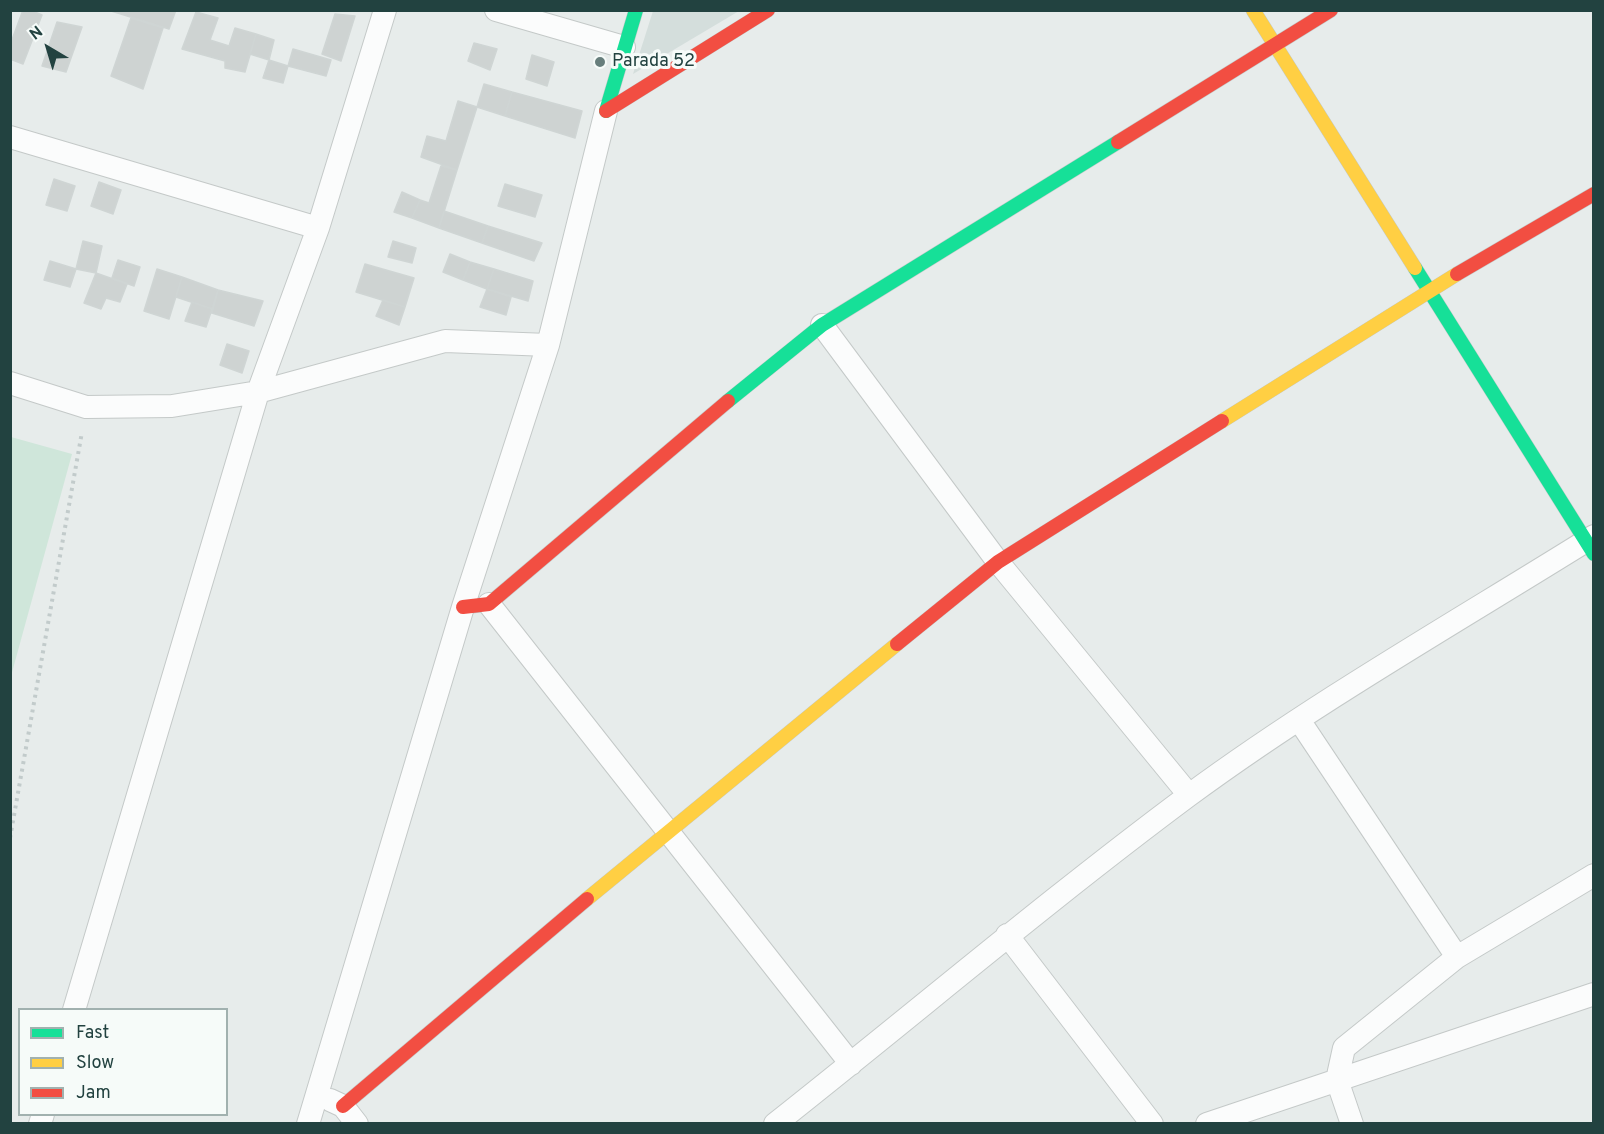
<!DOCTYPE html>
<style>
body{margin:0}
#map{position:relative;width:1604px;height:1134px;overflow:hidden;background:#e7eceb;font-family:Overpass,sans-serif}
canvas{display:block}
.frame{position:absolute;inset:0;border:12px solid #224240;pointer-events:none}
.legend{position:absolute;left:18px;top:1008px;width:210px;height:108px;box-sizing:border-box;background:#f6fbf9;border:2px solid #a1b1af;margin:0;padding:8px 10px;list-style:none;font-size:18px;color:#224240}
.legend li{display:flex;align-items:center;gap:12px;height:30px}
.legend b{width:30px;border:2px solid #a1b1af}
.north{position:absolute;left:18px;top:18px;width:60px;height:60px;-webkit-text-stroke:4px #f6fbf9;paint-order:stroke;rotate:322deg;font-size:16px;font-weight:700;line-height:24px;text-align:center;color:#224240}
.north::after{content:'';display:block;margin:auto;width:21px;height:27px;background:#224240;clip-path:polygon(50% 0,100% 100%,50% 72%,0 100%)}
</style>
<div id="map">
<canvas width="1604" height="1134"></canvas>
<div class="frame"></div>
<ul class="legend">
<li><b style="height:8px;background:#16e098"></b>Fast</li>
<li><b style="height:8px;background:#ffcf43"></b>Slow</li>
<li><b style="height:8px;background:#f24e42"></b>Jam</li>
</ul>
<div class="north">N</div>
</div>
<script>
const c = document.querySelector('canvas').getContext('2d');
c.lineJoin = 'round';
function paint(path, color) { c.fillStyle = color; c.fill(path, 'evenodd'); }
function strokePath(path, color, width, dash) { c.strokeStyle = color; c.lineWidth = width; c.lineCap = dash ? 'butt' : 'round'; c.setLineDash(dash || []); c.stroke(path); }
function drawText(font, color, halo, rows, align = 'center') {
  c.font = font + ' Overpass,sans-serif'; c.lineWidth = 6; c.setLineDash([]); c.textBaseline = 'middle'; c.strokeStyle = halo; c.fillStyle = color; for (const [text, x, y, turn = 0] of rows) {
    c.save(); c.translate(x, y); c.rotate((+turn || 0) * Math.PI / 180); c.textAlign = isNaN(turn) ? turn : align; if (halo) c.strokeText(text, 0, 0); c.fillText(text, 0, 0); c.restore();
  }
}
const built = new Path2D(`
 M653,11H739L633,74Z`);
const green = new Path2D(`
 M11,437L72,454L11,676L10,437Z`);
const building = new Path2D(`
 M23,10H30L42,15L23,64L10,59V45Z
 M108,10H176L169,29Z
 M196,12L218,18L210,40L229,46L235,28L256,34L245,72L225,68V61L182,49Z
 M335,14L355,16L341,61L322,54Z
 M131,18L163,28L143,89L111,76Z
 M57,22L82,27L66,72L42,66Z
 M256,34L274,40L269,60L250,54Z
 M474,43L497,49L490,70L468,61Z
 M293,49L331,60L326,76L288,66Z
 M532,55L554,62L547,86L526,79Z
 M269,60L288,66L283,83L263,78Z
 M484,84L512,92L505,116L477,107Z
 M512,92L582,111L575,138L505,116Z
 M458,101L477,107L457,170L421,157L427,136L446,141Z
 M441,166L457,170L439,228L412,218L420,200L429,203Z
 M54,179L75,186L67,211L46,205Z
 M99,182L121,190L113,214L91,206Z
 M505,184L542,195L535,217L498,206Z
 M402,192L420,200L412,218L394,212Z
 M444,211L488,226L482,243L439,228Z
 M488,226L542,243L534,261L482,243Z
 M83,241L102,246L96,273L76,269Z
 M393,241L416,248L412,263L388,257Z
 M450,254L470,262L463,280L443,272Z
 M118,260L140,267L134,286L112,278Z
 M50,261L76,269L70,287L44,280Z
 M470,262L494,269L487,289L463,280Z
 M365,264L414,278L405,307L356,292Z
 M157,269L182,277L169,319L144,311Z
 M494,269L533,281L528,301L487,289Z
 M96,273L127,284L120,302L106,298L101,309L84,303Z
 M182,277L218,290L212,309L176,297Z
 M487,289L511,297L506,315L480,307Z
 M218,290L263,301L254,326L212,313Z
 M383,300L405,307L399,325L376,316Z
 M192,302L212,309L206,327L185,321Z
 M227,344L249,351L242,373L220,365Z`);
const path = new Path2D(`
 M10,838L82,432`);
const street = new Path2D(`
 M496,10L624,47
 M10,137L318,228
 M822,325L998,562L1189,795
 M10,383L86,407L172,406L258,392L445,341L548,345
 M489,604L851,1064
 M1299,720L1457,957
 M1007,935L1152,1124
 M74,1010L258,392L318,228L385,10
 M330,1100L343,1106L357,1124
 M40,1124L43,1114
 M308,1124L463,607L548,345L606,111
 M775,1124C913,1015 1047,901 1188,796C1317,701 1458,621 1594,536
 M1207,1124L1594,994
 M1352,1124L1337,1080L1344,1048L1457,957L1594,875`);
const fast = new Path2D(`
 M606,111L636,10
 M1415,268L1594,554
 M728,401L822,325L1118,142`);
const slow = new Path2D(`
 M1253,10L1415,268
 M1222,421L1457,274
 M587,899L897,644`);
const jam = new Path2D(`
 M606,111L768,10
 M1118,142L1331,10
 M1457,274L1594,194
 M463,607L489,604L728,401
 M897,644L998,562L1222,421
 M343,1106L587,899`);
const markers = [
 [600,62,6,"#677e7c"]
];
const poiNames = [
 ["Parada 52",612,62]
];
paint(built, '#d4dedc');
paint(green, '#cfe6da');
paint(building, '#ced3d2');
strokePath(building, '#cfd5d4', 1.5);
strokePath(street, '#c4c9c8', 24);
strokePath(fast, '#c2cac9', 15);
strokePath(slow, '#c2cac9', 15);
strokePath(jam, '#c2cac9', 15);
strokePath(path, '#c2cbcb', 4, [3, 4.5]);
strokePath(street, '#fbfcfc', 22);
strokePath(fast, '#16e098', 14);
strokePath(slow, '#ffcf43', 14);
strokePath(jam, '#f24e42', 14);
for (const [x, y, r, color] of markers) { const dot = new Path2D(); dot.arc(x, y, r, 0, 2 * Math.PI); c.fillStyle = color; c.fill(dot); strokePath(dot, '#f6fbf9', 2); }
drawText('18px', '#224240', '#f6fbf9', poiNames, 'left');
</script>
